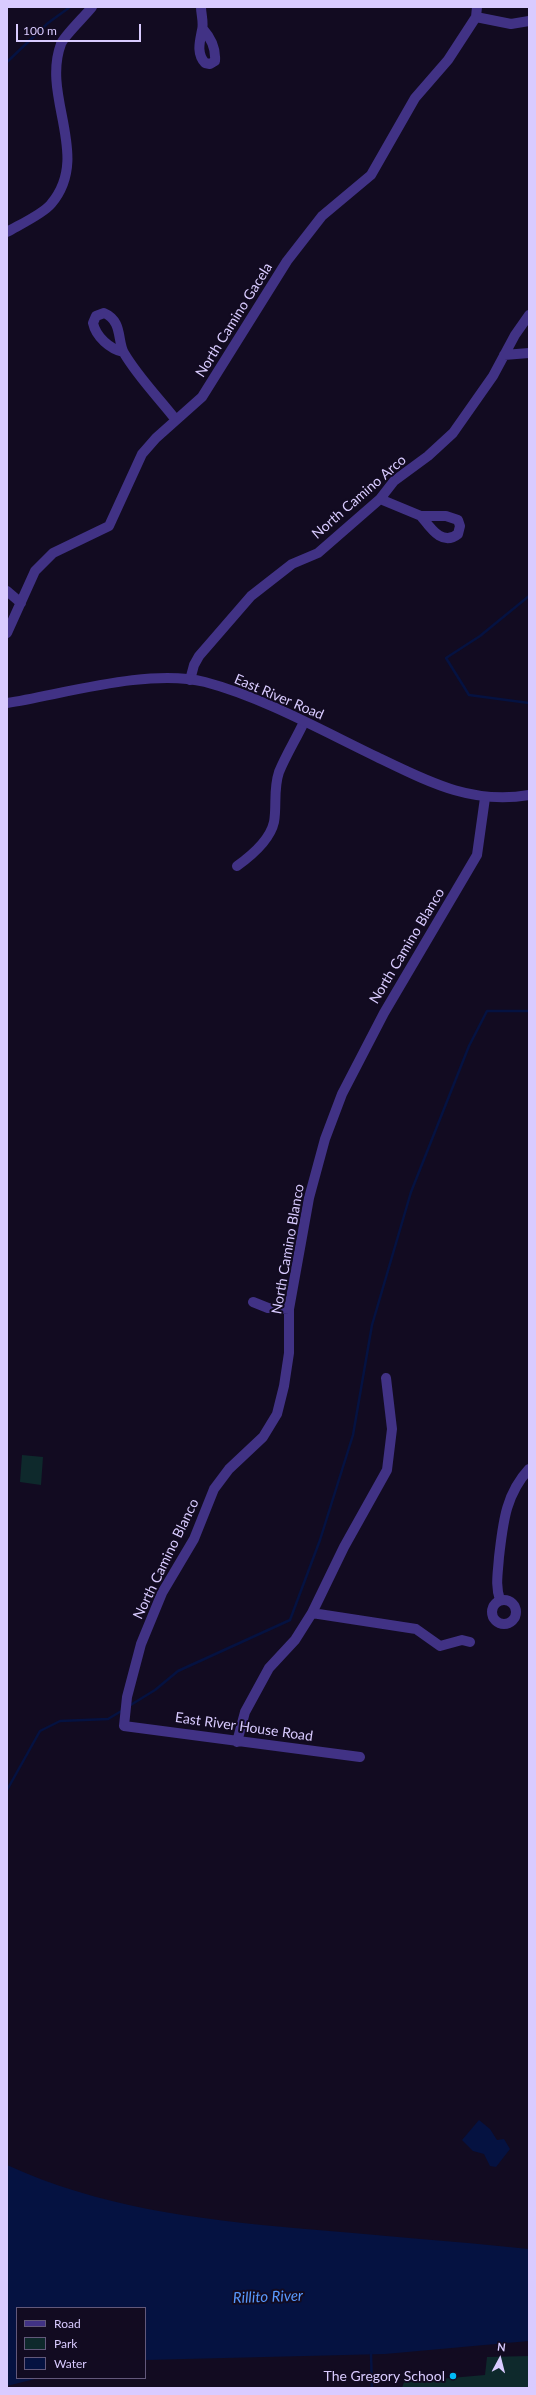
<!DOCTYPE html>
<style>
body{margin:0}
#map{position:relative;width:536px;height:2395px;overflow:hidden;background:#120b21;font-family:Lato,sans-serif}
canvas{display:block}
.frame{position:absolute;inset:0;border:8px solid #d9cbff;pointer-events:none}
.legend{position:absolute;left:16px;top:2307px;width:130px;height:72px;box-sizing:border-box;background:#120b21;border:1px solid #62587a;margin:0;padding:5px 7px;list-style:none;font-size:12px;color:#d9cbff}
.legend li{display:flex;align-items:center;gap:8px;height:20px}
.legend b{width:20px;border:1px solid #62587a}
.north{position:absolute;left:480px;top:2339px;width:40px;height:40px;-webkit-text-stroke:3px #120b21;paint-order:stroke;rotate:7deg;font-size:11px;font-weight:700;line-height:16px;text-align:center;color:#d9cbff}
.north::after{content:'';display:block;margin:auto;width:14px;height:18px;background:#d9cbff;clip-path:polygon(50% 0,100% 100%,50% 72%,0 100%)}
.scale{position:absolute;left:16px;top:24px;width:125px;height:18px;box-sizing:border-box;border:2px solid #d9cbff;border-top:0;padding-left:5px;font-size:12px;line-height:14px;white-space:nowrap;color:#d9cbff;-webkit-text-stroke:3px #120b21;paint-order:stroke}
</style>
<div id="map">
<canvas width="536" height="2395"></canvas>
<div class="frame"></div>
<ul class="legend">
<li><b style="height:5px;background:#413285"></b>Road</li>
<li><b style="height:11px;background:#0e292c"></b>Park</li>
<li><b style="height:11px;background:#051241"></b>Water</li>
</ul>
<div class="north">N</div>
<div class="scale">100 m</div>
</div>
<script>
const c = document.querySelector('canvas').getContext('2d');
c.lineJoin = 'round';
function paint(path, color) { c.fillStyle = color; c.fill(path, 'evenodd'); }
function strokePath(path, color, width, dash) { c.strokeStyle = color; c.lineWidth = width; c.lineCap = dash ? 'butt' : 'round'; c.setLineDash(dash || []); c.stroke(path); }
function drawText(font, color, halo, rows, align = 'center') {
  c.font = font + ' Lato,sans-serif'; c.lineWidth = 4; c.setLineDash([]); c.textBaseline = 'middle'; c.strokeStyle = halo; c.fillStyle = color; for (const [text, x, y, turn = 0] of rows) {
    c.save(); c.translate(x, y); c.rotate((+turn || 0) * Math.PI / 180); c.textAlign = isNaN(turn) ? turn : align; if (halo) c.strokeText(text, 0, 0); c.fillText(text, 0, 0); c.restore();
  }
}
const green = new Path2D(`
 M22,1455L43,1457L41,1485L20,1482Z
 M529,2356V2388H402L404,2382L485,2375L487,2357Z`);
const water = new Path2D(`
 M479,2120L490,2129L497,2140L504,2139L510,2149L496,2167L490,2166L484,2154L473,2151L462,2140Z
 M7,2165C99,2207 195,2219 294,2228C373,2235 451,2241 529,2249V2341L385,2354L145,2360V2308H17V2378H39L7,2386Z`);
const stream = new Path2D(`
 M7,62L48,23L70,7
 M529,596L480,636L446,658L469,695L529,703
 M129,1706L155,1690L178,1671L290,1620L320,1540L353,1435L372,1325L411,1192L469,1046L487,1011H529
 M7,1790L40,1731L60,1721L108,1719L123,1710
 M371,2353L372,2388`);
const minor = new Path2D(`
 M201,7C201,14 204,23 202,30C200,41 196,53 205,63L210,64L215,61C216,49 211,38 203,29
 M476,17L511,24L529,21
 M7,232C19,225 43,214 51,204C92,156 41,97 61,44C63,37 86,15 92,7
 M123,352C110,349 96,337 93,323L96,316L104,313C123,321 117,341 124,353C138,377 159,398 176,420
 M504,355L529,353
 M380,499L421,516H446L458,520L460,526L458,534C442,547 430,527 421,516
 M7,591L21,603
 M7,633L35,571L53,553L109,526L142,454L156,438L202,397L287,261L322,216L371,175L415,98L448,60L476,17L477,7
 M190,680L194,665L199,656L251,596L292,564L318,553L380,499L394,481L428,456L453,433L493,376L515,335L529,315
 M237,866C251,856 270,840 274,822C277,805 273,790 279,772C286,755 296,739 304,722
 M253,1302L268,1308L289,1309
 M492 1612a12 12 0 1 1 24 0a12 12 0 1 1-24 0Z
 M500,1600C495,1585 498,1573 499,1557C503,1524 505,1495 529,1469
 M312,1613L416,1629L440,1646L462,1640L470,1642
 M237,1742L245,1712L269,1668L295,1640L312,1613L344,1547L387,1470L392,1429L386,1378
 M360,1757L124,1726L127,1697L141,1644L162,1593L194,1539L214,1489L229,1469L263,1437L277,1414L284,1386L289,1353V1309L309,1198L325,1139L342,1094L384,1013L477,855L485,798`);
const tertiary = new Path2D(`
 M7,703C64,694 149,668 205,682C262,697 323,731 377,757C427,781 471,805 529,795`);
const markers = [
 [453,2376,4,"#00baf6"]
];
const streetNames = [
 ["North Camino Gacela",234,320,-58],
 ["North Camino Arco",359,497,-41],
 ["East River Road",279,697,23],
 ["North Camino Blanco",407,946,-59],
 ["North Camino Blanco",288,1249,-80],
 ["North Camino Blanco",166,1559,-64],
 ["East River House Road",244,1727,8]
];
const poiNames = [
 ["The Gregory School",445,2376]
];
const waterNames = [
 ["Rillito River",268,2297,-2]
];
paint(green, '#0e292c');
paint(water, '#051241');
strokePath(stream, '#051241', 2.5);
strokePath(minor, '#413285', 10);
strokePath(tertiary, '#413285', 10);
for (const [x, y, r, color] of markers) { const dot = new Path2D(); dot.arc(x, y, r, 0, 2 * Math.PI); c.fillStyle = color; c.fill(dot); strokePath(dot, '#120b21', 1.5); }
drawText('14px', '#d9cbff', '#120b21', streetNames);
drawText('14px', '#d9cbff', '#120b21', poiNames, 'right');
drawText('italic 15px', '#599aff', '#120b21', waterNames);
</script>
